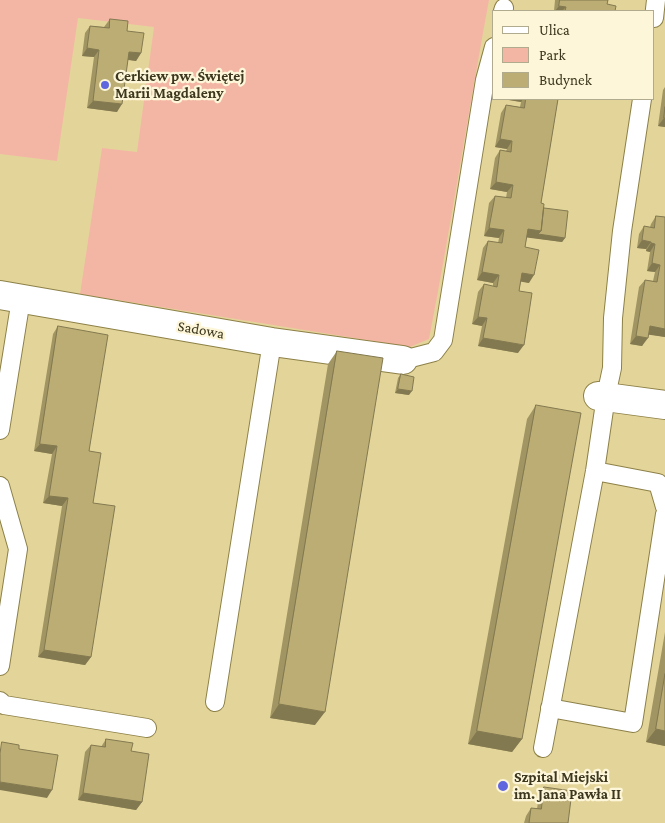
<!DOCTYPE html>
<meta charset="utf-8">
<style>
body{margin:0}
#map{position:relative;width:665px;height:823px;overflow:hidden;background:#e3d59a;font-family:"Crimson Pro",serif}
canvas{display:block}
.legend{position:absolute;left:492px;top:10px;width:162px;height:90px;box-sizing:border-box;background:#fdf6d9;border:1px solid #b0aa8e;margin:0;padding:6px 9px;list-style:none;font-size:15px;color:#3c371e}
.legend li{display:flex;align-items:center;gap:10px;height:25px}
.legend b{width:25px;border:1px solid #b0aa8e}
</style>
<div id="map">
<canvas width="665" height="823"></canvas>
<ul class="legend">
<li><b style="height:6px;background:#fff"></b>Ulica</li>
<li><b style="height:14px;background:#f4b6a4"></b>Park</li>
<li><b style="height:14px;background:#bbad73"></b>Budynek</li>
</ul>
</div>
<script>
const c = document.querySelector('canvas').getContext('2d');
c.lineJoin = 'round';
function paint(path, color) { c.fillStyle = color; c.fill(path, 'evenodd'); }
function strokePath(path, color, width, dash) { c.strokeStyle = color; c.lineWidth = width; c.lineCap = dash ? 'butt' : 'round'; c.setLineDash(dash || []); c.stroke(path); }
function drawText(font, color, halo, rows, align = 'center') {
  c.font = font + ' "Crimson Pro",serif'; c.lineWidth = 4.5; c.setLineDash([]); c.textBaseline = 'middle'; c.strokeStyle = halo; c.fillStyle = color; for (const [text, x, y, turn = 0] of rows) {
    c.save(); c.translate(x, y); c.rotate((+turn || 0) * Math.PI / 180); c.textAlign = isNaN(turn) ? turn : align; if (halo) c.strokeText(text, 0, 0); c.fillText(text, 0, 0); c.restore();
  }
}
const green = new Path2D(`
 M0,0H489C468,113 451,226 429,339L410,347L80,294L102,148L137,152L154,27L78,18L57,161L0,154Z`);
const service = new Path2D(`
 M503,11L504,8
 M654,18L656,0
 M403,360L434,352L443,340L485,80L494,47
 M0,430L21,299
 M595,471L658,483L665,507
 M0,486L18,549L0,666
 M0,701L4,705L147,728
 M215,702L272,342
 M550,708L633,723L665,514
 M543,748L595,471L606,396L612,368L613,318L622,231L642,99`);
const minor = new Path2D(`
 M0,295L272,342L403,360
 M598,396L665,405`);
const wall = new Path2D(`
 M555,0H608L607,4L615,11H554Z
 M110,19L127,31L141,53L136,61L128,60L117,112L87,108L94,57L82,56L85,33L90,26L104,27Z
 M665,87V127L658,126L663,90Z
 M503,99H558L541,203L565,238L562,242L527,237L525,247L529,283L521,281L519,291L518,353L478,346L482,326L472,324L478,292L484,284L493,286V283L477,280L483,248L488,241L498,243L499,238L484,236L489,203L495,196L506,198L507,192L490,189L495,158L500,150L506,151L507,149L495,147L501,113L506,105L520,107L521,102Z
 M656,216L665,217V337L648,334L642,346L630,344L639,287L645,280L653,281L655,272L647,271L650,252L646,251V249L637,248L639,234L644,226L650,227L651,224Z
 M58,326L89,451L93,503L91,657L85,665L38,657L62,506L43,503L52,454L34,451L53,334Z
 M337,351L315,725L270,718L328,364Z
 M401,374L409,395L395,393L398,378Z
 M536,405L522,739L512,752L468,744L527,419Z
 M665,632V746L646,742Z
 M106,739L131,751L142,802L136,810L78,800L85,752L91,745L101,747Z
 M544,787L568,823H524L526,816L531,808L537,809L539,795Z`);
const shadedWall = new Path2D(`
 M559,6L566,7L562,11H555Z
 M87,48L99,50L94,57L82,56Z
 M129,52L141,53L136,61L124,59Z
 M503,99H523L521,102Z
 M93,101L122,104L117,112L87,108Z
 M664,118H665V127L658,126Z
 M500,139L512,141L507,149L495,147Z
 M496,182L513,185L507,192L490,189Z
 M489,228L504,230L499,238L484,236Z
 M528,229L541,231L565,238L562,242L523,237Z
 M642,240L651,242L646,249L637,248Z
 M651,243L655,244L650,252L646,251Z
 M652,263L660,265L655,272L647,271Z
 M482,272L499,275L493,283L477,280Z
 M522,273L534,275L529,283L517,281Z
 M478,317L487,318L482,326L472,324Z
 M650,326L665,329V337L644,334Z
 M636,336L648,338L642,346L630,344Z
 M483,338L524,345L518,353L478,346Z
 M398,389L412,391L409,395L395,393Z
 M40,444L57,446L52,454L34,451Z
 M49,496L68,498L62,506L43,503Z
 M44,650L91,657L85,665L38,657Z
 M279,704L325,712L315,725L270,718Z
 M656,729L665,731V746L646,742Z
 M477,731L522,739L512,752L468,744Z
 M0,782L52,790L47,798L0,790Z
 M83,793L142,802L136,810L78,800Z`);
const building = new Path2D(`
 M560,0H608L607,4L616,6L615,11H565L566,7L559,6Z
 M110,19L128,21L127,31L144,33L141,53L129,52L122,104L93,101L99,50L87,48L90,26L109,28Z
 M526,99H558L541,203L544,204L541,231L528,229L525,247L539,250L534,275L522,273L519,291L532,293L524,345L483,338L487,318L478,317L484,284L497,287L499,275L482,272L488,241L502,243L504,230L489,228L495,196L511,198L513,185L496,182L500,150L511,152L512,141L500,139L506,105L524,108Z
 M665,107V118H664Z
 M544,208L568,211L565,238L538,234L541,231Z
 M656,216L665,217V329L650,326L648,338L636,336L645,280L657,282L660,265L652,263L655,244L651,243V242L642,240L644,226L654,228Z
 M58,326L108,335L89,451L101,453L93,503L115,506L91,657L44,650L68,498L49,496L57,446L40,444Z
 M337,351L383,358L325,712L279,704Z
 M401,374L414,377L412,391L398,389Z
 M536,405L581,413L522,739L477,731Z
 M665,674V731L656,729Z
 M106,739L133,743L131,751L149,754L142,802L83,793L91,745L105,747Z
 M2,742L19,745V749L58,755L52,790L0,782V754Z
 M544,787L572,791L568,823H529L531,808L541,809Z`);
const markers = [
 [105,85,5,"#6066de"],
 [503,786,6,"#6066de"]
];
const poiNames = [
 ["Cerkiew pw. Świętej",115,76],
 ["Marii Magdaleny",115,93],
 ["Szpital Miejski",514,777],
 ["im. Jana Pawła II",514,794]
];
const streetNames = [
 ["Sadowa",201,330,10]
];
paint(green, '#f4b6a4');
strokePath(service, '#8d8047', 20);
strokePath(minor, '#8d8047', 30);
strokePath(service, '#fff', 18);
strokePath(minor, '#fff', 28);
paint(wall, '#a19563');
paint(shadedWall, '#837950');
paint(building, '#bbad73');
strokePath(building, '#837950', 1);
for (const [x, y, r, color] of markers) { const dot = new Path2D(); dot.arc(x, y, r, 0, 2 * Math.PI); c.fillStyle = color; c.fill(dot); strokePath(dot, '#fdf6d9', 2); }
drawText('bold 15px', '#3c371e', '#fdf6d9', poiNames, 'left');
drawText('15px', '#3c371e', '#fdf6d9', streetNames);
</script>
